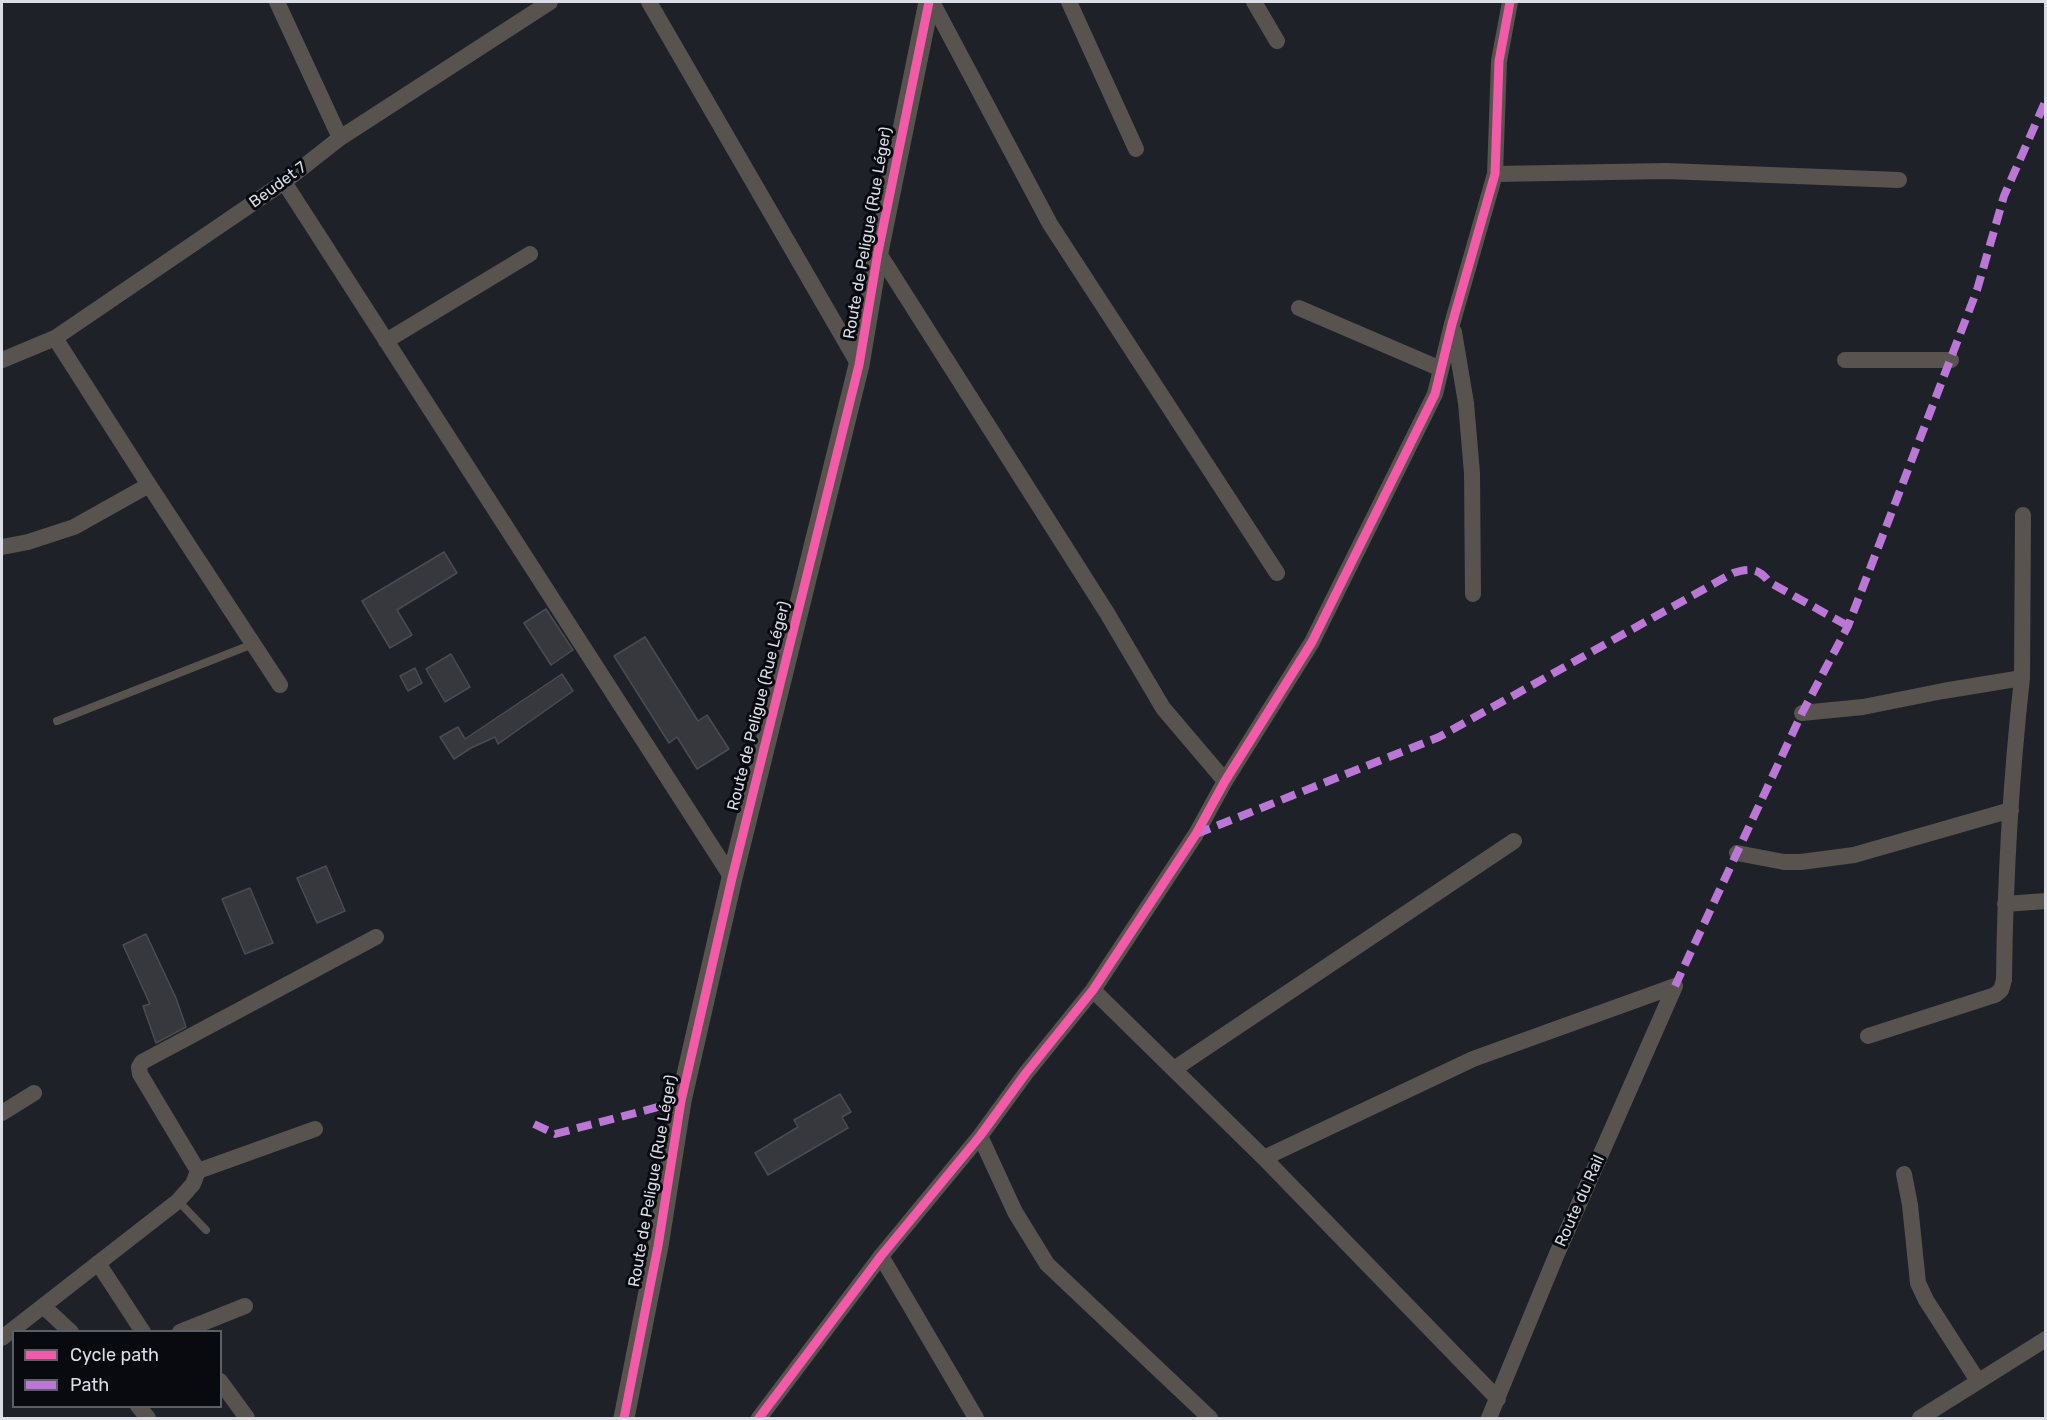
<!DOCTYPE html>
<meta charset="utf-8">
<style>
body{margin:0}
#map{position:relative;width:2047px;height:1420px;overflow:hidden;background:#1e2128;font-family:Rubik,sans-serif}
canvas{display:block}
.frame{position:absolute;inset:0;border:3px solid #dbdee6;pointer-events:none}
.legend{position:absolute;left:12px;top:1330px;width:210px;height:78px;box-sizing:border-box;background:#080a0f;border:2px solid #5c5f65;margin:0;padding:8px 10px;list-style:none;font-size:18px;color:#dbdee6}
.legend li{display:flex;align-items:center;gap:12px;height:30px}
.legend b{width:30px;border:2px solid #5c5f65}
</style>
<div id="map">
<canvas width="2047" height="1420"></canvas>
<div class="frame"></div>
<ul class="legend">
<li><b style="height:8px;background:#f35aa7"></b>Cycle path</li>
<li><b style="height:8px;background:#ba77d6"></b>Path</li>
</ul>
</div>
<script>
const c = document.querySelector('canvas').getContext('2d');
c.lineJoin = 'round';
function paint(path, color) { c.fillStyle = color; c.fill(path, 'evenodd'); }
function strokePath(path, color, width, dash) { c.strokeStyle = color; c.lineWidth = width; c.lineCap = dash ? 'butt' : 'round'; c.setLineDash(dash || []); c.stroke(path); }
function drawText(font, color, halo, rows, align = 'center') {
  c.font = font + ' Rubik,sans-serif'; c.lineWidth = 6; c.setLineDash([]); c.textBaseline = 'middle'; c.strokeStyle = halo; c.fillStyle = color; for (const [text, x, y, turn = 0] of rows) {
    c.save(); c.translate(x, y); c.rotate((+turn || 0) * Math.PI / 180); c.textAlign = isNaN(turn) ? turn : align; if (halo) c.strokeText(text, 0, 0); c.fillText(text, 0, 0); c.restore();
  }
}
const building = new Path2D(`
 M444,552L457,573L397,610L412,635L390,648L362,601Z
 M546,609L573,650L551,665L524,623Z
 M645,637L698,721L707,715L729,749L697,769L677,737L669,743L614,656Z
 M451,654L470,687L445,702L426,669Z
 M415,668L422,683L408,691L400,676Z
 M562,674L573,691L498,744L495,737L471,748L454,759L440,737L458,727L465,739Z
 M326,866L345,911L317,923L297,878Z
 M250,888L273,943L245,954L222,899Z
 M146,934L176,998L186,1027L156,1043L143,1006L150,1004L123,945Z
 M840,1094L851,1112L842,1117L848,1128L768,1175L755,1153L798,1127L794,1120Z`);
const service = new Path2D(`
 M57,721L253,644
 M178,1201L206,1230`);
const minor = new Path2D(`
 M277,2L340,138
 M649,2L859,365
 M932,2L1050,224L1277,573
 M1069,2L1136,149
 M1254,2L1277,41
 M1495,174L1667,171L1899,180
 M284,182L732,878
 M878,252L1107,613L1163,708L1225,781
 M1299,308L1441,369
 M1454,332L1466,403L1472,473L1473,594
 M55,338L149,485L280,685
 M386,341L530,254
 M2,360L55,338L284,182L340,138L550,2
 M1845,360H1951
 M2,547L28,542L74,527L149,485
 M2022,678L2023,515
 M1802,713L1863,707L1943,691L2022,678C2011,778 2005,879 2004,980L2001,990L1995,995L1868,1036
 M1737,853L1784,862H1801L1854,855L2011,810
 M2005,904L2046,901
 M1093,990L1264,1158L1498,1399
 M1174,1069L1514,841
 M2,1113L34,1093
 M980,1136L1015,1212L1047,1264L1210,1418
 M1264,1158L1473,1059L1675,986
 M198,1171L315,1129
 M1904,1174L1910,1205L1918,1283L1926,1300L1978,1381
 M881,1256L976,1418
 M98,1263L143,1332
 M43,1306L71,1332
 M180,1332L245,1306
 M2,1338L178,1201L193,1184L198,1171L140,1074L139,1067L142,1062L376,937
 M220,1381L247,1418
 M138,1406L148,1418
 M759,1418L881,1256L980,1136L1026,1073L1093,990L1196,834L1225,781L1312,642L1435,394L1452,324L1495,174L1499,61L1510,2
 M1489,1418L1556,1256L1675,986
 M1920,1418L2046,1339`);
const tertiary = new Path2D(`
 M624,1418L658,1246L681,1101L732,878L859,365L878,252L929,2`);
const quiet = new Path2D(`
 M1196,834L1439,737L1733,573C1749,568 1759,568 1769,582L1848,626
 M1675,986L1802,713L1848,626L1977,290L2004,196L2046,100
 M534,1124L555,1134L681,1101`);
const cycleway = new Path2D(`
 M624,1418L658,1246L681,1101L732,878L859,365L878,252L929,2
 M759,1418L881,1256L980,1136L1026,1073L1093,990L1196,834L1225,781L1312,642L1435,394L1452,324L1495,174L1499,61L1510,2`);
const streetNames = [
 ["Beudet 7",278,185,-36],
 ["Route de Peligue (Rue Léger)",868,233,-80],
 ["Route de Peligue (Rue Léger)",759,706,-76],
 ["Route de Peligue (Rue Léger)",653,1181,-80],
 ["Route du Rail",1580,1201,-66]
];
paint(building, '#36383e');
strokePath(building, '#4a4c52', 1.5);
strokePath(service, '#58534e', 8);
strokePath(minor, '#58534e', 16);
strokePath(tertiary, '#58534e', 21);
strokePath(quiet, '#ba77d6', 8, [15, 8]);
strokePath(cycleway, '#f35aa7', 9);
drawText('16px', '#dbdee6', '#080a0f', streetNames);
</script>
